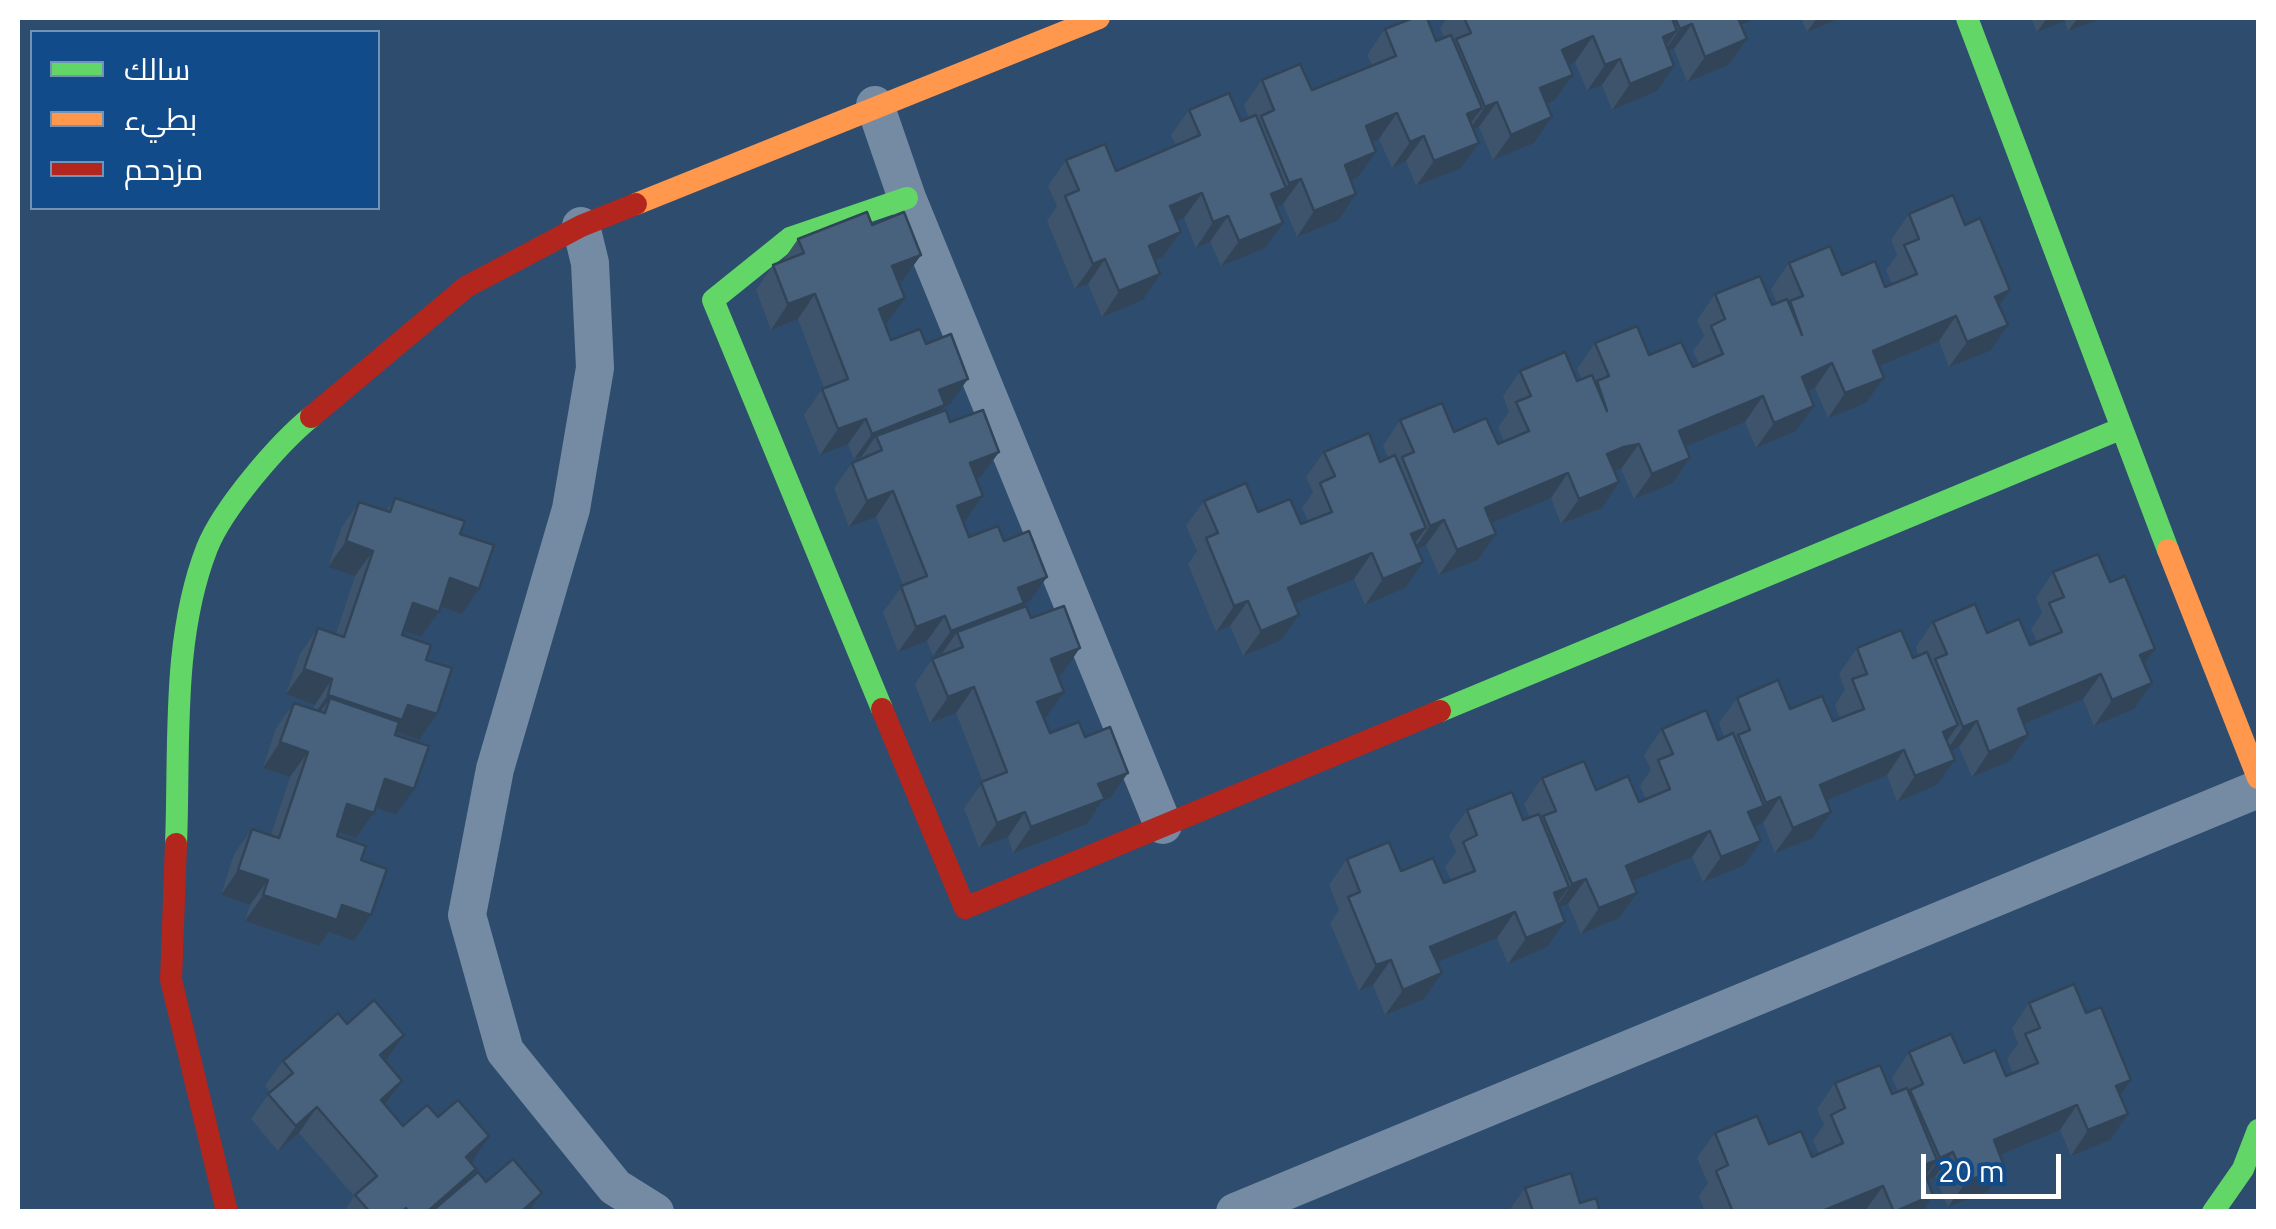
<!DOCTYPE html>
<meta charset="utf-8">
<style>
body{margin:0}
#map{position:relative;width:2276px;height:1229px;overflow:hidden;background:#2d4c6e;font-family:Ubuntu,Cairo,sans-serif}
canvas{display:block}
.frame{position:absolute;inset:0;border:20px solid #fff;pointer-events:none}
.legend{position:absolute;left:30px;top:30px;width:350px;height:180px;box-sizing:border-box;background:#124b89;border:2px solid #7193b8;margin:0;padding:12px 18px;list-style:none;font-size:30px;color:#fff}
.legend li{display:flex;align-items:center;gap:20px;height:50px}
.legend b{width:50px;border:2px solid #7193b8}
.scale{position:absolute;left:1921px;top:1154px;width:140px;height:45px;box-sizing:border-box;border:5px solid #fff;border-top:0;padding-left:12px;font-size:30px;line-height:35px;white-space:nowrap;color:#fff;-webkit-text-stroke:8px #124b89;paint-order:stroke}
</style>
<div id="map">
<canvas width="2276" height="1229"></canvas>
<div class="frame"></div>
<ul class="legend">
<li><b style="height:12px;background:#63d668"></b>سالك</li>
<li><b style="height:12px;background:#ff974d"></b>بطيء</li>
<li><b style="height:12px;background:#b3261e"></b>مزدحم</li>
</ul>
<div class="scale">20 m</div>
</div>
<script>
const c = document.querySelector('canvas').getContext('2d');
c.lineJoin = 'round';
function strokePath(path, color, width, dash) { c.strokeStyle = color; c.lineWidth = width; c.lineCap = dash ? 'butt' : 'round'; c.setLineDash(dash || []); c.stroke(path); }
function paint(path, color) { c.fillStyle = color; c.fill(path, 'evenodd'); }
const street = new Path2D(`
 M875,105L907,198L1163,825
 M581,226L590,263L595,368L571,509L495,769L467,915L505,1051L615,1187L655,1212
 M1235,1212L2258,789`);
const fast = new Path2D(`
 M1967,18L2168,550
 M882,709L713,300L790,238L907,198
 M1440,711L2120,429
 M176,844C180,747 171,640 207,548C223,508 278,444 311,417
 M2213,1212L2243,1169L2258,1130`);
const slow = new Path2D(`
 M636,204L1099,18
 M2168,550L2258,778`);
const jam = new Path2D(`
 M311,417L466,287L581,226L636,204
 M882,709L965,908L1440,711
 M176,844L171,980L227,1212`);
const wall = new Path2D(`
 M1447,18H1753L1749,22L1742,26L1747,39L1729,65L1687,82L1674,49L1669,52L1657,91L1612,110L1602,85L1587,91L1575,62L1568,65L1573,75L1555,100L1546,104L1552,117L1534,143L1493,160L1479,127L1473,129L1479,143L1461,168L1416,186L1406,161L1392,168L1379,139L1372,142L1376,152L1358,177L1351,180L1356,194L1339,220L1297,237L1283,204L1276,207L1265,248L1221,266L1210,242L1196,248L1184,218L1177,221L1181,232L1163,257L1155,261L1143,300L1102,317L1088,284L1075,289L1047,221L1057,206L1048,186L1066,160L1116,171L1176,145L1171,135L1189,110L1241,121L1249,118L1244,105L1262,80L1312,90L1372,65L1367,55L1385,29L1436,41L1444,38L1440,28Z
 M1801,18H1841L1807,32Z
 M2031,18H2103L2068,31L2065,21L2037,32Z
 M1909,214L1999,306L1990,351L1949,367L1939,341L1879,366L1884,378L1866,403L1828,418L1815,388L1808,392L1796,431L1756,448L1745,422L1686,446L1690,458L1673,483L1634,499L1621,469L1614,471L1602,508L1561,524L1551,498L1491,523L1496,534L1478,560L1439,575L1426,545L1417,549L1405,588L1365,605L1354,579L1294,604L1299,615L1281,640L1243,656L1230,626L1216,632L1188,564L1197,551L1186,526L1204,501L1258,512L1301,524L1308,521L1302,508L1313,492L1306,477L1324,452L1380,462L1388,458L1383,446L1400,420L1454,432L1498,444L1504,441L1498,427L1509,412L1503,396L1520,371L1577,381L1582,379L1577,369L1595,343L1649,355L1693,367L1699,364L1693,351L1704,336L1697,320L1715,294L1772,305L1777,303L1771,289L1789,263L1842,275L1885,287L1892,284L1886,270L1897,255L1891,240Z
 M872,225L921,255L903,280L898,282L887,323L885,324L891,340L950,404L944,407L941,412L950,422L999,452L981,477L977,479L965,521L963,522L969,537L1004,541L1047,577L1029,602L1023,604L1020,608L1031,618L1062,674L1057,675L1046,717L1044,718L1050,733L1110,798L1103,800L1087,824L1013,853L1008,837L979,848L964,808L983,782L956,713L930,723L915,684L932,659L941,655L943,652L933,656L927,641L898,652L883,612L903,585L876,517L849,527L834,488L852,463L860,459L862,456L854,459L848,444L820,455L804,415L822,389L824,388L798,319L771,330L756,290L773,265L782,262L798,239Z
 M395,498L460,534L479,589L462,614L441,607L439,612L421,637L403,631L402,635L426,660L419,740L396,732V815L375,807L374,813L356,838L338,832L337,836L361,860L371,915L354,941L329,932L319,946L245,921L250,905L221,895L234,854L252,829L271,835L290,777L263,768L276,728L294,703L313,709L315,705L286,694L300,654L318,628L336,634L355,576L328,567L342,527L359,502L386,511Z
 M2053,572L2110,582L2155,649L2144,664L2134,709L2094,726L2083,699L2024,724L2010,761L1972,777L1959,747L1951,750L1955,760L1937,785L1897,802L1887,775L1826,801L1831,812L1813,838L1775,853L1763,823L1754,826L1743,866L1703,882L1692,857L1632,881L1619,918L1581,934L1568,904L1560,908L1565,922L1547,947L1508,964L1497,938L1437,962L1424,999L1385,1015L1373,985L1359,991L1330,923L1339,910L1329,885L1347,859L1401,871L1444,883L1451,880L1445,867L1456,852L1449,835L1467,810L1523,820L1530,818L1524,804L1542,778L1596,790L1639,802L1646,799L1640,786L1651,770L1644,755L1662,729L1718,740L1724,737L1719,723L1737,698L1790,709L1833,721L1840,718L1835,705L1845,690L1839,674L1857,648L1913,658L1919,656L1916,647L1933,622L1987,633L2030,645L2037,642L2031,629L2042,613L2036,598Z
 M2029,1003L2120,1096L2110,1140L2071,1156L2060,1130L2000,1155L2004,1166L1987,1192L1948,1207L1935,1177L1928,1181L1922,1212H1705L1699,1196L1708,1183L1697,1158L1715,1133L1769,1144L1812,1157L1819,1154L1813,1140L1824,1125L1817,1109L1835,1083L1892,1094L1898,1091L1892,1078L1909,1052L1964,1063L2006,1076L2013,1073L2007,1059L2018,1044L2012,1028Z
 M347,1024L385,1061L402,1081L386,1105L403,1126L471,1162L470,1179L542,1193L529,1212H344L354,1196L299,1133L278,1151L251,1119L270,1092L265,1086L283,1061Z
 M1525,1188L1580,1203L1600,1212H1508Z`);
const shadedWall = new Path2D(`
 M1730,18H1753L1749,22L1717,35Z
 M1817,18H1841L1807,32Z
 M2047,18H2068L2065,21L2037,32Z
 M2078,18H2103L2068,31Z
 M1692,24L1674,49L1662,54L1680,29Z
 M1677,31L1659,56L1663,37Z
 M1593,36L1575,62L1544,75L1562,50Z
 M1747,39L1729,65L1687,82L1705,57Z
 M1620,59L1602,85L1587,91L1605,65Z
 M1674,66L1657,91L1612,110L1630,84Z
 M1573,75L1555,100L1522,114L1540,88Z
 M1497,102L1479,127L1467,133L1485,107Z
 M1482,108L1464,133L1467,114Z
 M1397,113L1379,139L1348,151L1366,126Z
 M1552,117L1534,143L1493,160L1511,135Z
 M1424,136L1406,161L1392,168L1410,142Z
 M1479,143L1461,168L1416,186L1434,161Z
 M1376,152L1358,177L1327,190L1345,165Z
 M1301,179L1283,204L1272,209L1271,194L1286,188L1289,183Z
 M1202,193L1184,218L1152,232L1170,206Z
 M1356,194L1339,220L1297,237L1314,211Z
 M1228,216L1210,242L1196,248L1213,222Z
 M1283,223L1265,248L1221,266L1239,241Z
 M1181,232L1163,257L1131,271L1149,246Z
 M921,255L903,280L874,291L892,266Z
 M1105,259L1088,284L1075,289L1093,264Z
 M1160,274L1143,300L1102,317L1119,291Z
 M2010,290L1992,316L1995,297Z
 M815,294L798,319L771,330L788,304Z
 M905,298L887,323L861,334L879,309Z
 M1956,316L1939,341L1855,376L1873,351Z
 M2008,325L1990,351L1949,367L1967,342Z
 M1832,363L1815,388L1784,403L1802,377Z
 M1884,378L1866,403L1828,418L1845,393Z
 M968,379L950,404L944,407L928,431L876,436L862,456L854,459L872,434L939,390Z
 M1763,396L1745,422L1662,456L1679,431Z
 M1814,406L1796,431L1756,448L1774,423Z
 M866,419L848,444L820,455L838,429Z
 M1639,444L1621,469L1606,473L1607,454L1624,447Z
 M999,452L981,477L953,488L970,463Z
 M1690,458L1673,483L1634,499L1652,474Z
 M1568,473L1551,498L1467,533L1485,508Z
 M1619,482L1602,508L1561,524L1579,499Z
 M893,491L876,517L849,527L867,501Z
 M983,496L965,521L939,531L957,506Z
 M1444,520L1426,545L1412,552L1430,526Z
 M1426,528L1408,553L1411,534Z
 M1496,534L1478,560L1439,575L1457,550Z
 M346,541L373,551L355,576L328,567Z
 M1372,553L1354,579L1270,614L1288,588Z
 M1423,562L1405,588L1365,605L1383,579Z
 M1047,577L1029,602L1023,604L1006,628L957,632L943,652L933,656L951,631L1018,588Z
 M450,578L479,589L462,614L432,604Z
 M1248,601L1230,626L1216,632L1234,606Z
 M413,603L439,612L421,637L395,628Z
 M1299,615L1281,640L1243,656L1261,631Z
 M945,616L927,641L898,652L916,627Z
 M1080,648L1062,674L1033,685L1051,659Z
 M2155,649L2137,674L2140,655Z
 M304,669L332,679L315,705L286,694Z
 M2101,674L2083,699L2000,734L2018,709Z
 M2152,683L2134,709L2094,726L2112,700Z
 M974,687L956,713L930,723L948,697Z
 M1064,692L1046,717L1020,727L1037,702Z
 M328,695L408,705L437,714L419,740L394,731L325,713L330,698L314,721L310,720Z
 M1977,721L1959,747L1945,753L1963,727Z
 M1958,725L1940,751L1943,732Z
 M2028,735L2010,761L1972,777L1989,752Z
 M280,742L308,752L290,777L263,768Z
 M1904,750L1887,775L1802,811L1820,785Z
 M1955,760L1937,785L1897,802L1915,776Z
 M1128,773L1110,798L1103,800L1087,824L1013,853L1031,827L1098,784Z
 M385,779L414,789L396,815L367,804Z
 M1780,797L1763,823L1748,829L1766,803Z
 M347,804L374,813L356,838L330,829Z
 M1764,806L1746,832L1748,812Z
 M1025,812L1008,837L979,848L997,823Z
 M1831,812L1813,838L1775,853L1793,828Z
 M1710,831L1692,857L1608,891L1626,866Z
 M1761,841L1743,866L1703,882L1721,857Z
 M238,870L268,880L250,905L221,895Z
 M1586,879L1568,904L1554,910L1572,884Z
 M1569,887L1551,912L1554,893Z
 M1637,893L1619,918L1581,934L1599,908Z
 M263,895L342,905L371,915L354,941L329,932L319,946L245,921Z
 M1515,912L1497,938L1413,972L1430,947Z
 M1565,922L1547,947L1508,964L1526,938Z
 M1391,960L1373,985L1359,991L1376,965Z
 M1442,973L1424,999L1385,1015L1403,990Z
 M404,1035L386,1060L362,1081L380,1055Z
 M2131,1080L2113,1105L2116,1086Z
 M402,1081L384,1107L381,1100Z
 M2077,1105L2060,1130L1976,1165L1994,1140Z
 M317,1107L299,1133L278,1151L296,1126Z
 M2128,1114L2110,1140L2071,1156L2088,1130Z
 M489,1136L472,1162L466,1157Z
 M1953,1152L1935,1177L1922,1183L1940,1158Z
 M1937,1160L1919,1186L1922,1166Z
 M2004,1166L1987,1192L1948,1207L1966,1182Z
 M476,1169L459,1194L438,1212H427Z
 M1883,1186L1865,1211L1820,1212Z
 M542,1193L529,1212H521Z
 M1933,1195L1922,1212H1894Z`);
const building = new Path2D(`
 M1413,18H1427L1436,41L1451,35L1482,108L1467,114L1479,143L1434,161L1424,136L1410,142L1397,113L1366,126L1376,152L1345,165L1356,194L1314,211L1301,179L1289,183L1261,116L1274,110L1262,80L1300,64L1312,90L1396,56L1385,29Z
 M1464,18H1672L1677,31L1663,37L1674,66L1630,84L1620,59L1605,65L1593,36L1562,50L1573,75L1540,88L1552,117L1511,135L1497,102L1485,107L1456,39L1471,33Z
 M1675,18H1738L1747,39L1705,57L1692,24L1680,29Z
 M1229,93L1241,121L1256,115L1286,188L1271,194L1283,223L1239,241L1228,216L1213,222L1202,193L1170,206L1181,232L1149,246L1160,274L1119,291L1105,259L1093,264L1065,196L1079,190L1066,160L1105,144L1116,171L1200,135L1189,110Z
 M1953,195L1965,225L1980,218L2010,290L1995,297L2008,325L1967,342L1956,316L1873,351L1884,378L1845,393L1832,363L1802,377L1814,406L1774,423L1763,396L1679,431L1690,458L1652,474L1639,444L1624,447L1607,454L1619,482L1579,499L1568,473L1485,508L1496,534L1457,550L1444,520L1430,526L1402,457L1414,452L1400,420L1442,403L1454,432L1486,418L1498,444L1529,431L1516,402L1531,396L1520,371L1565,352L1577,381L1592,375L1607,411L1597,381L1609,376L1595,343L1637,326L1649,355L1681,342L1693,367L1723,354L1711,326L1725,319L1715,294L1760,276L1772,305L1787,299L1802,335L1790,301L1803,296L1789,263L1830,246L1842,275L1875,261L1885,287L1917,274L1904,245L1919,239L1909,214Z
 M867,212L872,225L904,212L921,255L892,266L905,298L879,309L891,340L920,329L926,344L951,334L968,379L939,390L945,405L872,434L866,419L838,429L822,389L848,379L815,294L788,304L773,265L804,253L798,239Z
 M946,410L950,422L983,410L999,452L970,463L983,496L957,506L969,537L998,526L1004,541L1029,531L1047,577L1018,588L1024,603L951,631L945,616L916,627L901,586L927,576L893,491L867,501L852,463L882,450L876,436Z
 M1369,433L1380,462L1395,455L1426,528L1411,534L1423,562L1383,579L1372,553L1288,588L1299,615L1261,631L1248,601L1234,606L1206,538L1218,533L1204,501L1246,483L1258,512L1290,499L1301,524L1332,512L1320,483L1335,476L1324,452Z
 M395,498L465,521L460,534L494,545L479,589L450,578L439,612L413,603L402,635L431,645L426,660L452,668L437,714L408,705L402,720L328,695L332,679L304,669L318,628L344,637L373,551L346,541L359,502L390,512Z
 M2098,554L2110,582L2125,576L2155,649L2140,655L2152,683L2112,700L2101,674L2018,709L2028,735L1989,752L1977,721L1963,727L1935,659L1947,654L1933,622L1975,604L1987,633L2019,619L2030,645L2062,632L2049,603L2064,597L2053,572Z
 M1026,606L1031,618L1064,606L1080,648L1051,659L1064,692L1037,702L1050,733L1079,722L1085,737L1110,727L1128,773L1098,784L1105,799L1031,827L1025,812L997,823L981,782L1007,772L974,687L948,697L932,659L963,647L957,632Z
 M1901,630L1913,658L1927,652L1958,725L1943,732L1955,760L1915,776L1904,750L1820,785L1831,812L1793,828L1780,797L1766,803L1738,735L1750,730L1737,698L1778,680L1790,709L1822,696L1833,721L1864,709L1852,679L1867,674L1857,648Z
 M330,698L399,722L395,735L429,746L414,789L385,779L374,813L347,804L337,836L366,846L361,860L387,869L371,915L342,905L337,920L263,895L268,880L238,870L252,829L279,838L308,752L280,742L294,703L325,713Z
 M1706,710L1718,740L1733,733L1764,806L1748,812L1761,841L1721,857L1710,831L1626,866L1637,893L1599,908L1586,879L1572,884L1543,816L1556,811L1542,778L1584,761L1596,790L1628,776L1639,802L1670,789L1658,760L1673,754L1662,729Z
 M1512,792L1523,820L1539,814L1569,887L1554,893L1565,922L1526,938L1515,912L1430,947L1442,973L1403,990L1391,960L1376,965L1348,897L1360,892L1347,859L1389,842L1401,871L1433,858L1444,883L1475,871L1463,842L1477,835L1467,810Z
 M2074,984L2086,1013L2101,1007L2131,1080L2116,1086L2128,1114L2088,1130L2077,1105L1994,1140L2004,1166L1966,1182L1953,1152L1940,1158L1910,1090L1923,1084L1909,1052L1951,1034L1964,1063L1995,1050L2006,1076L2038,1063L2025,1034L2040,1028L2029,1003Z
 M374,1000L404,1035L380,1055L402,1081L381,1100L403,1126L427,1105L438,1117L458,1100L489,1136L466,1157L476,1169L427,1212H409L406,1208L402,1212H370L355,1195L377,1176L317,1107L296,1126L268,1094L293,1073L283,1061L338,1013L347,1024Z
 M1880,1065L1892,1094L1907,1088L1937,1160L1922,1166L1933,1195L1894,1212L1883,1186L1820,1212H1733L1716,1171L1728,1165L1715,1133L1757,1116L1769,1144L1801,1131L1812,1157L1843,1143L1831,1115L1845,1108L1835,1083Z
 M513,1159L542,1193L521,1212H431L478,1172L486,1182Z
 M1571,1173L1580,1203L1596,1198L1600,1212H1533L1525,1188Z`);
strokePath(street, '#748ba3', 38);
strokePath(fast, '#63d668', 22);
strokePath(slow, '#ff974d', 22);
strokePath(jam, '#b3261e', 22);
paint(wall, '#3e546c');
paint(shadedWall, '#324558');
paint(building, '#48627d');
strokePath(building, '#324558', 2.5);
</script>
